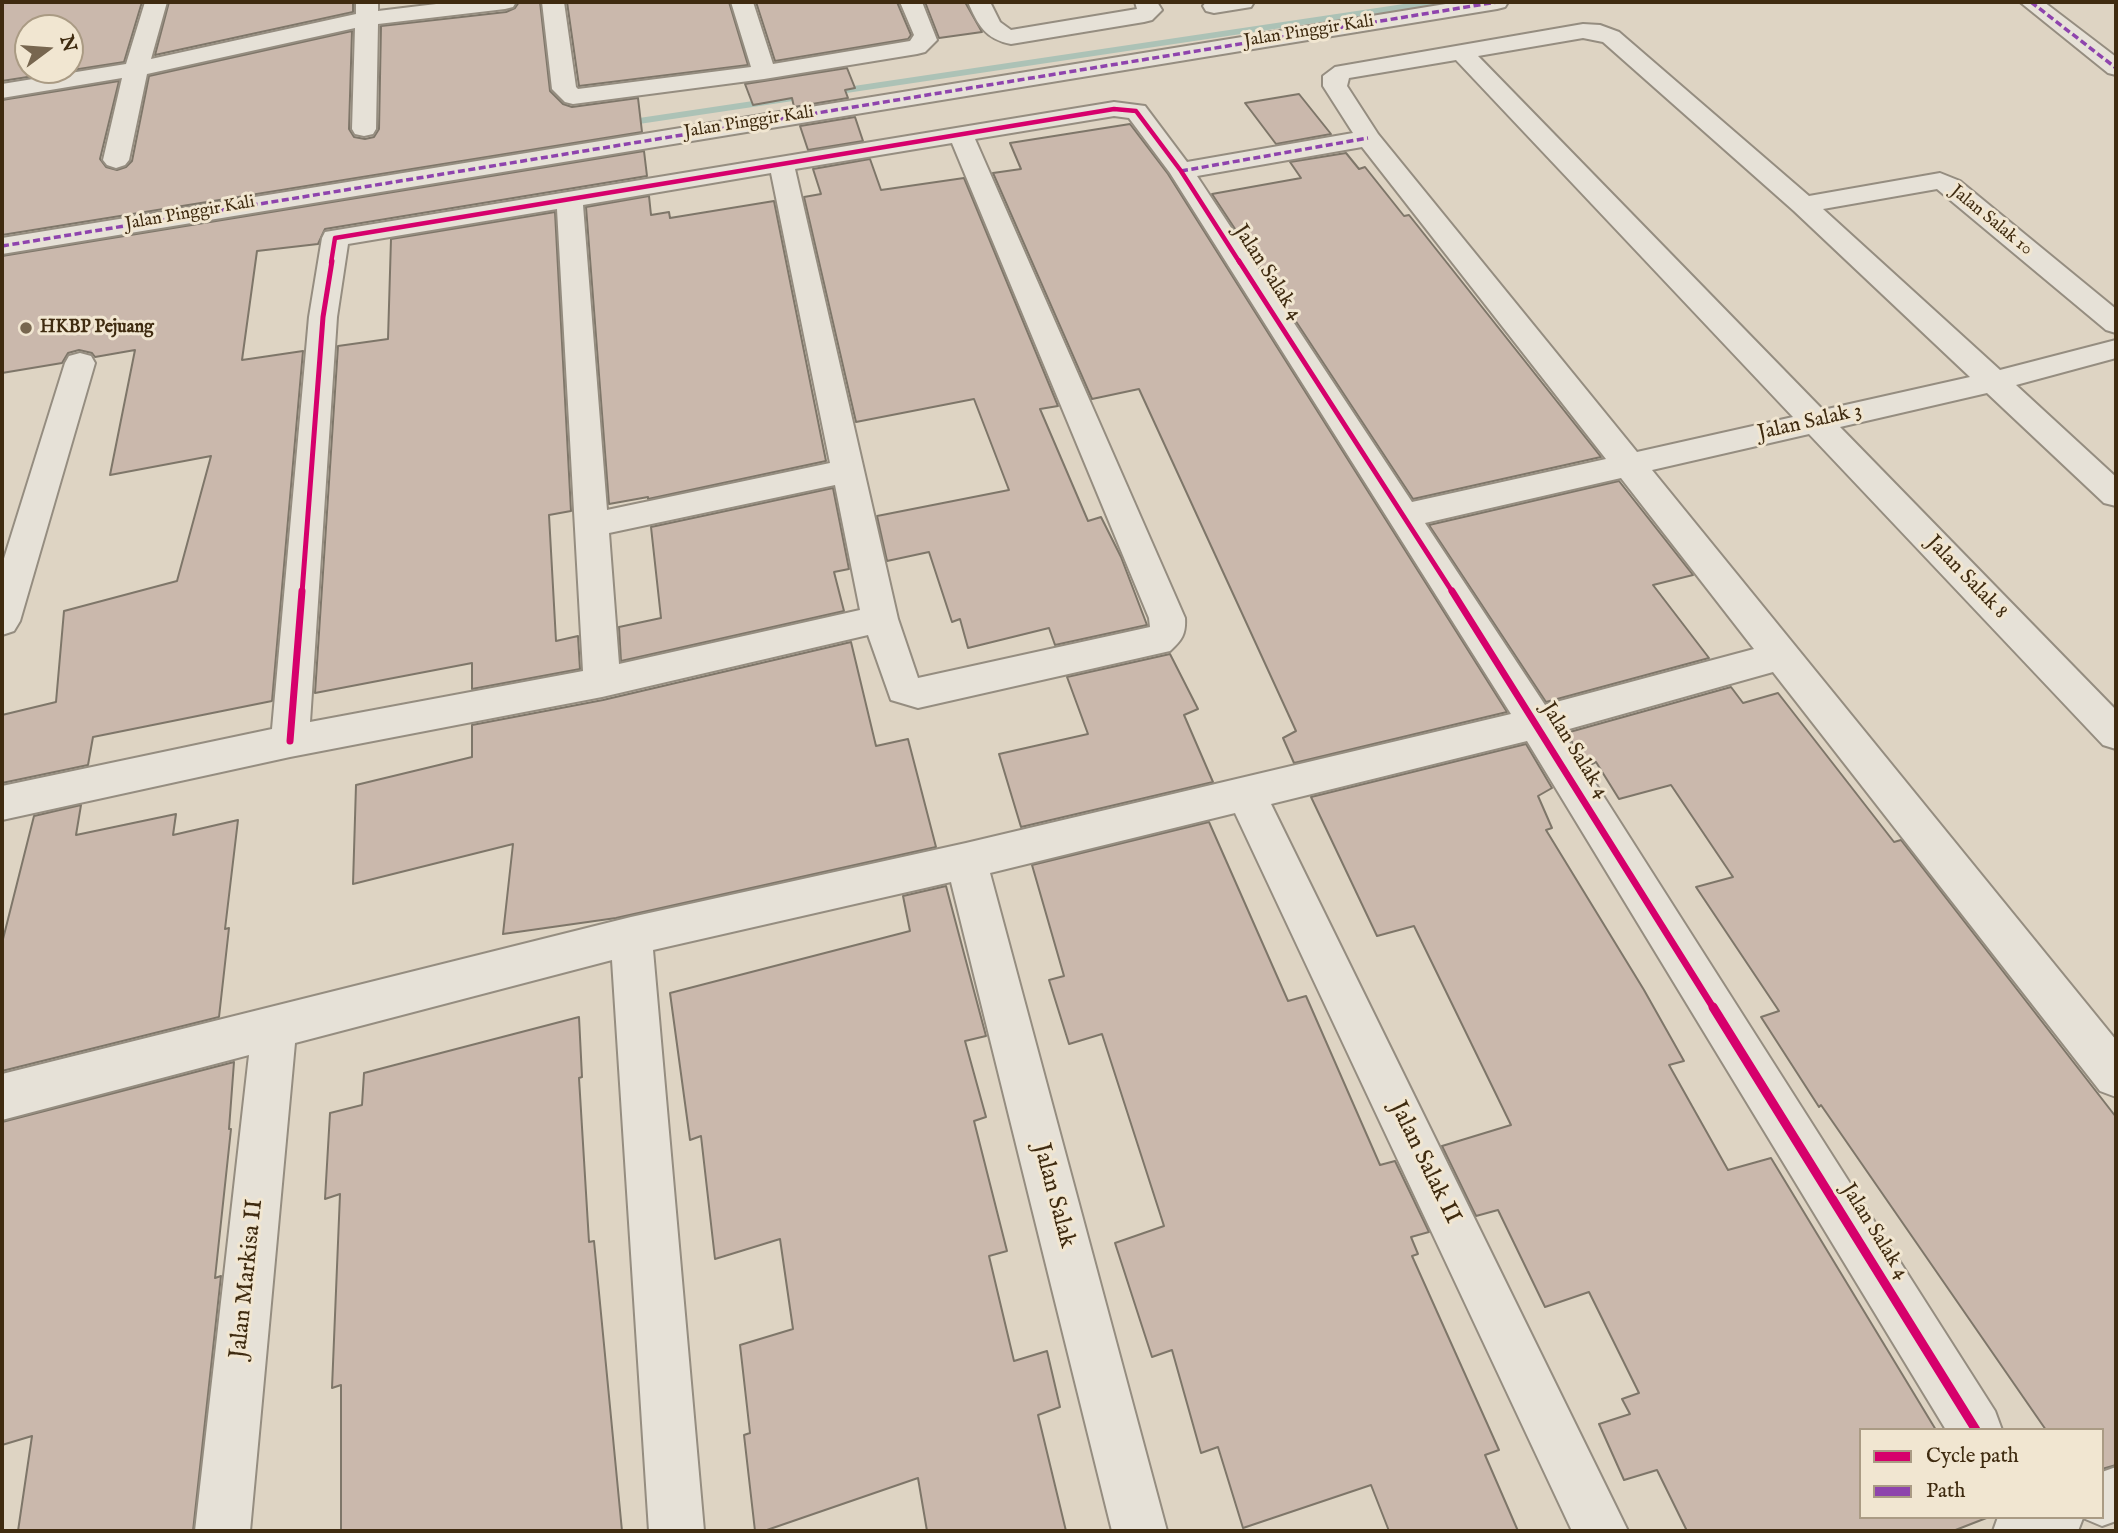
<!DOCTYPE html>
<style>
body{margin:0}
#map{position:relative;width:2118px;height:1533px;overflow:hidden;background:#ded4c3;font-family:"IM FELL English",serif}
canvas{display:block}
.frame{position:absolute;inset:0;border:4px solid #3f2b10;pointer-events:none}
.legend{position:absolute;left:1859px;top:1428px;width:245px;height:91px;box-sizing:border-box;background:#f1e6d1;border:2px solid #aa9b84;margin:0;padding:9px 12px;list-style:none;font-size:21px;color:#3f2b10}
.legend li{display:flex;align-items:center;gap:14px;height:35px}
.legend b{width:35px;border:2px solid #aa9b84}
.north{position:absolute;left:14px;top:14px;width:70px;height:70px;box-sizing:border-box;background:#f1e6d1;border:2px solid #aa9b84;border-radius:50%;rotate:74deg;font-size:19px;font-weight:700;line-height:28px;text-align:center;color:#3f2b10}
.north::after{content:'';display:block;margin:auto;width:24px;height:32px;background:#77664f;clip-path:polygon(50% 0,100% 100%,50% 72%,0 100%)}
</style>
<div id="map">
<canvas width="2118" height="1533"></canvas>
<div class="frame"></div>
<ul class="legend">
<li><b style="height:9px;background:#d6006c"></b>Cycle path</li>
<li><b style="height:9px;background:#8e44ad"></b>Path</li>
</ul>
<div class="north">N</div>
</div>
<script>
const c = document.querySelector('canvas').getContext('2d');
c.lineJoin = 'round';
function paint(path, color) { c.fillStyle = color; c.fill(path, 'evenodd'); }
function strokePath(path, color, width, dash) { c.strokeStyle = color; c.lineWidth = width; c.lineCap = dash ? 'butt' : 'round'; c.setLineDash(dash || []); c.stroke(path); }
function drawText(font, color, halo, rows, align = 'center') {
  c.font = font + ' "IM FELL English",serif'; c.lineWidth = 6; c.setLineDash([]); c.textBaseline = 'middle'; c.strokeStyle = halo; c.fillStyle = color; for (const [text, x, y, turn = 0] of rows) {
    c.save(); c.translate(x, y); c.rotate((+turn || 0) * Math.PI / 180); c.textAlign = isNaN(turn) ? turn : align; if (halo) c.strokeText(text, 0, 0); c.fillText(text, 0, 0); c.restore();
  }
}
const stream = new Path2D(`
 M1417,2H1440L1435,5L619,127L613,124L619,121Z`);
const building = new Path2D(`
 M2,2H142L124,62L2,81ZM28,28H70V70H28Z
 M169,2H353V12L155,55Z
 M519,2H540L550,91L563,104L572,107L638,98L642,132L2,235V100L119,81L100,159L106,167L117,170L126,167L132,161L149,76L352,31L349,129L354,137L365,139L374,137L379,129L381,26L506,12L515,8Z
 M567,2H729L748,65L579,86Z
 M756,2H897L911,35L908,39L775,61Z
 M925,2H965L982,32L939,38Z
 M847,68L855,88L845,90L848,98L794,107L792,98L753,105L745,84Z
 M1299,94L1331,134L1276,144L1245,103Z
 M855,117L863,141L808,150L800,126Z
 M1130,124L1168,174L1507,712L1294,763L1283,738L1296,731L1139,389L1092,399L993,173L1021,169L1010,143Z
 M644,151L647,176L325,229L318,244L257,251L242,360L303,351L272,701L93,737L88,765L2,783V715L56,702L64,611L177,581L211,456L110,475L135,350L95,357L92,353L79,350L68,353L62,363L2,373V256Z
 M1346,153L1359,169L1365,167L1404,216L1409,215L1601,457L1413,499L1212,194L1301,178L1290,162Z
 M870,159L881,190L964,178L1058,406L1040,409L1088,521L1101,517L1121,557L1147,625L1055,645L1049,628L968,648L960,619L952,622L929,552L887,561L877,516L1009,490L974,399L856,422L804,197L821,194L813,169Z
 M649,196L651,215L669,212L670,218L774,201L826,461L648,499V497L609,504L586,207Z
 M555,212L571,511L549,515L556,641L578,636L580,669L472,689V663L315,693L338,346L388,339L391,239Z
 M1619,481L1693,575L1653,585L1709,658L1546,702L1429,525Z
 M833,488L849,569L834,572L844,611L621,661L619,627L661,618L651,527Z
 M851,642L876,746L908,739L936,847L616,918L503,934L513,844L353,884L356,785L472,757V725L603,700Z
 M1170,654L1198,709L1184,715L1213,782L1021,827L999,754L1088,734L1067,677Z
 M1731,687L1743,703L1778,693L1894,842L1901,840L2116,1117V1465L2102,1469V1430H2046L1821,1105L1819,1107L1761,1017L1779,1011L1696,887L1733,877L1671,785L1619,799L1596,762L1588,766L1566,733Z
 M1526,744L1552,788L1538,796L1552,828L1546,830L1644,990L1684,1061L1669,1065L1728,1170L1771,1158L1936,1430H1861V1517H1989L1953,1531H1687L1657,1470L1624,1480L1599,1424L1630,1414L1622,1399L1639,1393L1589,1292L1545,1307L1498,1210L1476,1216L1442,1146L1511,1125L1414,926L1377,936L1311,797Z
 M81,805L76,835L176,814L173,835L238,820L225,929L229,928L219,1017L2,1071V943L34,816Z
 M1209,822L1288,1001L1306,996L1380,1165L1395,1161L1429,1232L1411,1237L1418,1254L1412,1256L1499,1450L1485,1455L1518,1531H1389L1371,1485L1243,1528L1218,1447L1201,1453L1172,1350L1152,1357L1115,1243L1164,1226L1102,1034L1069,1044L1049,980L1064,976L1032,865Z
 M946,886L986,1036L965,1041L986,1117L974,1121L1007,1251L989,1256L1014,1361L1047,1351L1060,1407L1038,1415L1066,1531H927L918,1478L764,1531H755L744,1435L750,1433L740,1345L793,1329L780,1239L715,1259L701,1136L690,1140L670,993L910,931L903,896Z
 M579,1017L582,1077L579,1078L589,1242L594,1241L622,1531H341V1385L332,1388L340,1194L325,1199L330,1113L362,1105L364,1073Z
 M234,1062L229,1129H231L215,1278L221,1276L193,1531H18L32,1436L2,1445V1122Z`);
const minor = new Path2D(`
 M145,2H167L151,59L356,14V2H378V11L453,2H516L513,7L505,9L378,24L376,129L373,134L364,136L355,134L352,129L355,28L147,74L129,160L125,165L116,168L107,165L103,160L122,78L2,98V84L126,64Z
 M542,2H564L576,87L578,89L751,67L731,2H753L773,64L910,41L914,35L900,2H922L937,40L925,52L917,54L764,79L573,104L565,102L552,89Z
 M968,2H990L1000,22L1011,30L1137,9L1135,2H1157L1162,10L1152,20L1144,22L1011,44C985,39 978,25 968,2Z
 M1206,2H1254L1251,7L1214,13L1206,11L1203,6Z
 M1458,2H1508L1505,7L1497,9L2,254V238Z
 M2020,2H2044L2116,57V75L2108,73Z
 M1583,24L1600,25L1619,32L1809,196L1940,173L1960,181L2116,309V333L2106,330L1937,189L1823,209L2000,370L2116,340V358L2016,385L2116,477V506L2104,503L1987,393L1840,427L2116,710V749L2103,745L1809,434L1652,470L2116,1040V1097L2100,1091L1773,672L1562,731L1995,1411L2002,1430H1946L1527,741L1271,804L1628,1531H1572L1235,813L990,873L1167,1531H1112L951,882L653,950L704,1531H649L612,960L295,1043L250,1531H195L249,1055L2,1120V1074L631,917L966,843L1511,714L1170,173L1129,118L1114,116L975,139L1185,618C1186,634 1182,640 1170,651L918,708L891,700L868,635L602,697L290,757L2,820V786L272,729L309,317L322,238L325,232L1114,102L1145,106L1187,162L1353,133L1323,86V76L1335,67ZM1583,38L1603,42L1794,211L1970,377L1823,410L1478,56ZM1456,60L1793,417L1637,452L1378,134L1347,86L1349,78ZM952,143L1149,618L1150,627L918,678L898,619L795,169ZM1362,147L1606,459L1412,502L1197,176ZM771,173L830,463L607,510L583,205ZM557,209L583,671L310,722L337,317L348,244ZM1621,478L1754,649L1545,705L1425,523ZM835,485L860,610L619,664L609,533Z
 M80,353L91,356L95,363L20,621L14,631L2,635V565L65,363L69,356Z
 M2116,1467V1521L2102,1526L2083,1518L2078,1531H1993L1998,1517H2102V1472Z`);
const quiet = new Path2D(`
 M2031,2L2116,68
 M1181,171L1368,138
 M2,246L1497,2`);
const cyclewayFar3 = new Path2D(`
 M331,263L335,238L1114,109L1136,111L1181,171L1240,263`);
const cyclewayFar2 = new Path2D(`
 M1239,261L1453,593
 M302,593L323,317L332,261`);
const cyclewayFar1 = new Path2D(`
 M1452,591L1714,1009
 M290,741L302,591`);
const cycleway = new Path2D(`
 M1713,1007L1976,1430`);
const markers = [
 [26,328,7,"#77664f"]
];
const farStreetnames = [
 ["Jalan Pinggir Kali",1309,32,-9],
 ["Jalan Pinggir Kali",749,123,-9],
 ["Jalan Pinggir Kali",190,214,-10],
 ["Jalan Salak 10",1991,221,39]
];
const farPoinames = [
 ["HKBP Pejuang",40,328]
];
const streetNames = [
 ["Jalan Salak 4",1267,273,57],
 ["Jalan Salak 3",1810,423,-13],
 ["Jalan Salak 8",1966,578,46],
 ["Jalan Salak 4",1574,751,58],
 ["Jalan Salak 4",1874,1232,58]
];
const nearStreetnames = [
 ["Jalan Salak II",1424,1163,64],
 ["Jalan Salak",1053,1196,75],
 ["Jalan Markisa II",248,1279,-84]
];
paint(stream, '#acc2b6');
paint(building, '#cab8ac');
strokePath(building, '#7e7669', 2);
strokePath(minor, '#958d80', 4);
paint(minor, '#e6e1d7');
strokePath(quiet, '#8e44ad', 3.5, [7, 3.5]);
strokePath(cyclewayFar3, '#d6006c', 4.5);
strokePath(cyclewayFar2, '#d6006c', 5);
strokePath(cyclewayFar1, '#d6006c', 7);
strokePath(cycleway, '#d6006c', 9);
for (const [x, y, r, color] of markers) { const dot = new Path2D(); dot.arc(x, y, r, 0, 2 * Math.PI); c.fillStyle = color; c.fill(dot); strokePath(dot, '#f1e6d1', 2.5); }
drawText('18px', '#3f2b10', '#f1e6d1', farStreetnames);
drawText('bold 18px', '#3f2b10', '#f1e6d1', farPoinames, 'left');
drawText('21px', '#3f2b10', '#f1e6d1', streetNames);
drawText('24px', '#3f2b10', '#f1e6d1', nearStreetnames);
</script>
